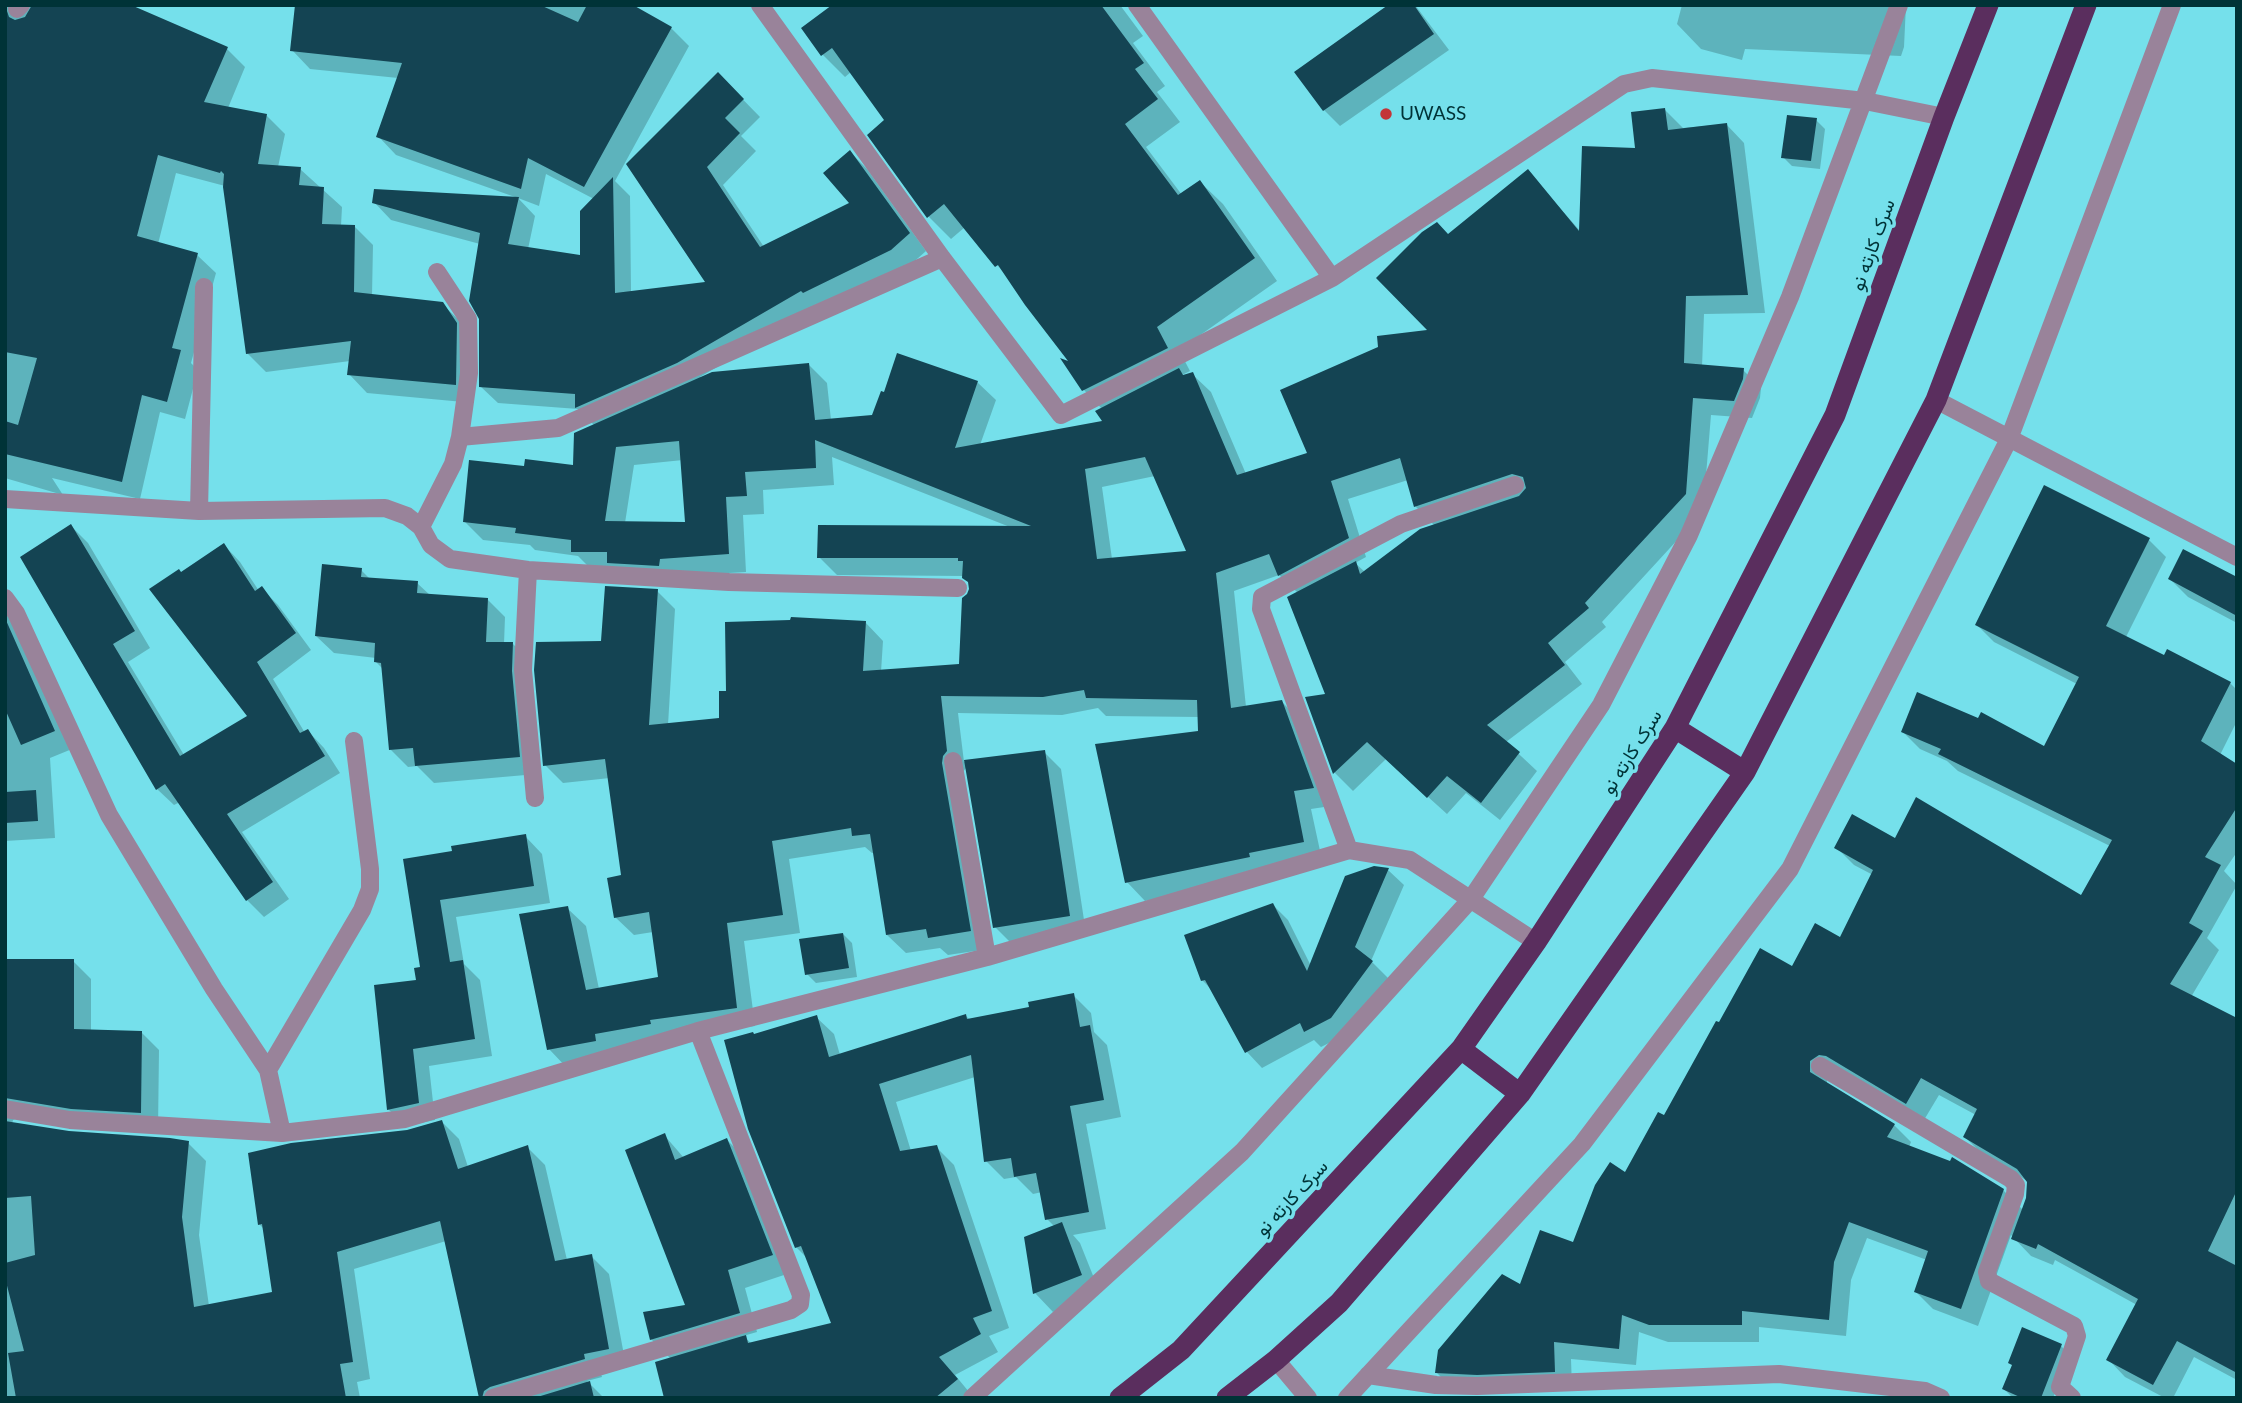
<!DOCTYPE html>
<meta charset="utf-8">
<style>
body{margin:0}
#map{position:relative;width:2242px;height:1403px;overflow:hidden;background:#75e0eb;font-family:Lato,sans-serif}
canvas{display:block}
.frame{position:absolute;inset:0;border:7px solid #003337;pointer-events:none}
</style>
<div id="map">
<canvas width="2242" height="1403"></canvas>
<div class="frame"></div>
</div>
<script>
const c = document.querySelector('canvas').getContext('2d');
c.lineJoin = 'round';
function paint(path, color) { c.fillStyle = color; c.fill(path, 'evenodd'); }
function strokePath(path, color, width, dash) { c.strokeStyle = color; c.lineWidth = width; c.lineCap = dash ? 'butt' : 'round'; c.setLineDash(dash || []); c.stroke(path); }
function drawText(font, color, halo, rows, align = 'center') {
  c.font = font + ' Lato,Vazirmatn,sans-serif'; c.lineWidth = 7; c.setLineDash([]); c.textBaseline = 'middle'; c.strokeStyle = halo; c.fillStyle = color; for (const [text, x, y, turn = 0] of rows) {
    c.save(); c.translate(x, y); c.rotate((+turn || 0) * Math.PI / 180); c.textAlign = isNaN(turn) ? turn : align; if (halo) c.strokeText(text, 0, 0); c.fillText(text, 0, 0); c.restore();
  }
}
const shadow = new Path2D(`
 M5,5H126L227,49L245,67L228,108L266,115L285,134L278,167L300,169L342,207L341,226H354L373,245L372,296L442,304L461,322L474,342V403L367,393L349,374L350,361L266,372L247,353L225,186L176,173L158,244L197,255L216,273L191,363L198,370L185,419L160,412L140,499L52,478L63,495L5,478Z
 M296,5H630L671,28L689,46L615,181L630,196L631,292L708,283L629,164L718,74L760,117L741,136L756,151L723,185L764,247L851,204L850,152L867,169L926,251L908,267L819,307L700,377L701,379L809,365L827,383L831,420L873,417L977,382L996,400L980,445L1105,422L1102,409L1084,390L1064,361L1074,364L1010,280L965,227L951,239L929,217L870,135L886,121L851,72L845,77L823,55L835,5H1120L1143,36L1133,43L1165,86L1157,92L1180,122L1146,147L1182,195L1200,182L1223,204L1277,281L1179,350L1190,371L1180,376L1192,374L1211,392L1246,474L1309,454L1431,331L1449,236L1528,172L1581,232L1665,110L1683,128L1726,124L1744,143L1765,313L1704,314L1702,367L1743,370L1761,388L1760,398L1752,418L1711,415L1703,512L1602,622L1606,627L1565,662L1582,684L1506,742L1537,771L1500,820L1466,793L1447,814L1386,759L1353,791L1335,773L1307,698L1328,695L1298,593L1279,575L1234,591L1246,707L1282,702L1300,720L1331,806L1311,809L1322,860L1267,875L1145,901L1127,882L1200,732L1199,717L1106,716L1098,708L1062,715L958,713L964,762L1044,752L1061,769L1086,933L1012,944L995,927L967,767L960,775L988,949L948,955L940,948L906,953L887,935L875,853H872L865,847L789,859L800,933L744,941L755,1026L667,1038L567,1068L549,1049L567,908L586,926L599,989L660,978L653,932L634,935L615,917L623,877L610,778L563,783L545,765L603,643L657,591L675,609L668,725L721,719L728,693L865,622L883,641L881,672L961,665L970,582L964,576L837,575L819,557L1010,527L832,457L834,485L763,490L764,514L743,515L746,572L677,576L591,569L578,556L535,550L530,545L483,540L465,522L525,468L575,467L595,426L578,409L498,403L480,386V244L391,220L374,202L515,197L396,155L378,136L398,78L310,69L292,50ZM546,174L594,199L582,257L528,249L535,216L518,198L539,206ZM683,460L687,524L625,523L634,465ZM1155,476L1188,552L1112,559L1102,487ZM1408,480L1416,507L1435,526L1365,572L1355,563L1366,557L1348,499Z
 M1391,5H1415L1449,50L1340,126L1324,110Z
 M1682,5H1906L1904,47L1901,56L1745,49L1742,60L1701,49L1677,24Z
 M1816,120L1825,129L1820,169L1792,166L1783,157Z
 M71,526L88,543L150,648L128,662L184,755L249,716L181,574L224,545L240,562L259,591L262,589L278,605L311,650L273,679L305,733L308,731L324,748L340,773L242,832L289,899L264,917L247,900L180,802L174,805L157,789Z
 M2149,540L2166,557L2126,637L2165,657L2230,683L2237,690V721L2220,755L2237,766V852L2224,871L2237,885L2207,938L2219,950L2191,997L2237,1020V1380L2194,1357L2173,1398H2165L2125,1377L2108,1359L2137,1305L2055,1260L2053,1265L2031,1256L2011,1235L1978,1326L1933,1309L1916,1292L1927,1260L1867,1238L1851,1280L1846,1336L1759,1327V1342H1668L1639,1332L1636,1365L1571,1359L1572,1388L1454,1390L1437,1373L1521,1286L1574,1244L1664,1118L1720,1025L1793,968L1841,939L1873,875L1854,865L1836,847L1895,840L2082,898L2110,846L1958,771L1947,761L1920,749L1903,732L2045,748L2077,684L1994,642L1977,625ZM1827,1079L1924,1120L1939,1095L1976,1115L1965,1137L1982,1154L2029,1182L2028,1198L2023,1210L2003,1190L1909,1147L1911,1142L1894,1125L1827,1084Z
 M361,570L371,580L417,583L431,596L488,600L505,617L504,644L512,643L530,661L537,774L434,783L417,766L408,767L391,750L384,670L375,661L376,658L334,653L316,636Z
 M2170,579H2237V623L2188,597Z
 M5,590L72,749L50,758L55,838L5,841Z
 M525,836L542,854L550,903L456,917L464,964L480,980L492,1056L429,1066L435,1120L406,1126L388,1109L422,969L405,860L453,853Z
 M1374,867L1388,870L1404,885L1371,961L1388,978L1347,1034L1321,1047L1314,1040L1262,1068L1247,1052L1213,991L1202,980L1273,905L1288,920L1311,966Z
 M843,934L852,943L857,977L816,983L807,974Z
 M5,961H73L91,979V1031L141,1032L159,1050L158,1130L25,1115L13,1120L12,1124L68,1133L188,1143L206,1161L199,1235L209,1306L274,1294L265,1230L259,1224L407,1132L442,1122L459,1139L468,1167L527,1147L545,1165L567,1260L591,1256L609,1274L626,1366L600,1371L602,1377L587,1381L604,1398H481L446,1241L354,1269L370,1379L357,1382L360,1398H5Z
 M1073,995L1091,1013L1094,1032L1107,1045L1121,1117L1086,1124L1106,1229L1073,1235L1080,1243L1100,1293L1053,1312L1035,1293L1026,1238L1055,1227L1047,1219L1042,1192L1033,1194L1016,1177L1004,1179L986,1161L975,1077L896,1102L911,1151L936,1147L954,1165L1009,1328L989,1336L998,1352L955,1375L974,1398H869L671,1359L651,1339L687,1306L665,1136L684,1158L727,1140L745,1158L790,1273L745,1288L757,1332L743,1336L752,1344L833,1324L807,1258L796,1247L754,1035L816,1017L834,1034L840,1055L966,1016L970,1020L1031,1009Z
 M2061,1346L2070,1355L2053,1398H2013L2004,1389L2014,1366Z
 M1420,1396L1454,1398H1420Z
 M1555,1396L1556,1398H1512Z`);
const building = new Path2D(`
 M5,5L9,17L15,20L25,17L32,5H131L228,47L204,102L267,114L258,164L301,167L299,185L324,187L322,224L355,225L354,292L443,302L457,323L456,385L347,375L351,341L246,354L223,187L224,174L221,171L220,173L158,155L137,236L198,253L172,348L181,350L167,402L142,395L122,482L5,454V421L18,425L37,358L5,352Z
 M295,5H540L578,22L587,5H633L672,27L584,187L528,158L521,189L376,137L402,63L290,51Z
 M832,5H1101L1144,63L1135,69L1158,99L1125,124L1178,195L1200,180L1255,258L1157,327L1168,348L1082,391L1060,358L1068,361L1025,305L998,265L995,267L944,204L927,218L867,135L884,120L832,48L821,56L801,28Z
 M1388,5H1414L1434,34L1323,111L1294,72Z
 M718,72L744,99L725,118L740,133L707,167L760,247L849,203L823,173L850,150L910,233L891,250L803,293L801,291L677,363L575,408V394L479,387V319L469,301L480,233L372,203L374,189L519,197L508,244L580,255V211L613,177L615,293L705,282L626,164Z
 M1665,108L1668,130L1727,123L1748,295L1686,296L1684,363L1744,368L1743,379L1734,401L1693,398L1686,494L1585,603L1589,608L1548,643L1565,665L1487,725L1520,752L1481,803L1447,776L1427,798L1367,742L1333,774L1305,697L1325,694L1287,597L1356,561L1360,574L1420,529L1519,496L1526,488L1523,477L1512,474L1414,507L1400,458L1331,481L1349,538L1278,576L1269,554L1216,573L1231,708L1282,700L1314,788L1294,791L1304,842L1249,853L1250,857L1125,883L1095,744L1198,731L1197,700L1086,698L1084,690L1043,697L941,696L947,751L943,756L942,763L971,931L928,938L926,929L886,935L870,834L852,836L851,828L772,841L783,915L727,923L737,1008L650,1020L651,1024L595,1034L596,1041L547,1050L519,914L568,906L586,990L658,977L649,912L614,918L607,878L621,875L605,759L543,766L534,670L536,642L601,641L605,586L658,589L649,725L719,718V691H726L725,622L790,620L791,617L866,621L863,671L959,664L962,598L967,594L969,589L968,582L962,578L963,561H958V558H817L818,525L1031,526L815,440L816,468L745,472L747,496L726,497L729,554L660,559L659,566L607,563V552H571V540L515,533L516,528L463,522L469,460L524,466L525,459L573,465L574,433L712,372L809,363L815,420L872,415L881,391L884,392L897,353L978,381L955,448L1102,421L1095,411L1179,368L1183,375L1193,372L1237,475L1307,453L1280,390L1378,347L1377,336L1427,330L1376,278L1422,232L1437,222L1448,234L1528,169L1579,231L1582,146L1635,148L1631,112ZM679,441L685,522L605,521L616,447ZM1145,457L1186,551L1097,559L1085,469Z
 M1787,115L1817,118L1811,161L1781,158Z
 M2044,485L2150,538L2106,626L2164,655L2167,649L2231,682L2201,741L2237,764V807L2205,857L2221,865L2189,923L2203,931L2170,984L2237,1018V1190L2208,1251L2237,1266V1373L2177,1341L2153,1385L2106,1360L2138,1299L2038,1244L2036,1249L2011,1239L2026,1198L2027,1182L2017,1169L1963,1137L1977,1109L1921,1078L1906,1104L1826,1056L1819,1055L1810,1061V1072L1895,1124L1887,1137L1950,1161L1952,1157L2004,1189L1961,1309L1914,1292L1928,1251L1849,1222L1834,1262L1829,1320L1742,1311V1325H1649L1622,1315L1619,1349L1554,1342L1555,1372L1477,1375L1435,1373L1438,1350L1502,1274L1520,1284L1540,1230L1573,1242L1595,1185L1610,1162L1625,1172L1658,1112L1664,1115L1716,1021L1719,1022L1760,948L1792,966L1815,923L1840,937L1873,870L1834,848L1852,814L1895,838L1916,797L2081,895L2112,840L1938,754L1941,749L1901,732L1917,692L1978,718L1981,712L2044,746L2079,677L1975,625Z
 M71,524L135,631L113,644L180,756L247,716L149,589L179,569L181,572L224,543L255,591L262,586L296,633L257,662L300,733L308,729L325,756L227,814L273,882L246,901L165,784L156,790L20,557Z
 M2183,549L2237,577V616L2168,579Z
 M322,564L362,568L361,577L418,581L417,593L488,598L486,642H513L512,671L520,757L415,766L413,748L389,750L381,663L374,662L375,643L315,636Z
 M5,618L55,731L21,745L5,709Z
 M1045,750L1070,916L993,928L964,760Z
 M36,790L38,821L5,823V792Z
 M526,834L534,886L440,900L450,962L463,960L475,1039L413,1049L419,1103L387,1110L374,985L416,980L414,968L420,967L403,859L452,851L451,846Z
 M1374,866L1389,868L1355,947L1373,961L1331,1018L1304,1032L1300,1023L1245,1053L1205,980L1201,981L1184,935L1273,903L1307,971L1345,876Z
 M843,933L849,968L805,975L799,939Z
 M5,959H74V1029L142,1031L141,1113L71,1109L5,1098Z
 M1074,993L1080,1027L1090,1025L1104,1100L1070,1106L1089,1212L1045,1220L1036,1173L1014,1177L1011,1158L984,1162L971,1055L879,1084L900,1151L937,1145L992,1311L973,1318L981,1334L939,1357L958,1379L935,1398H664L655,1362L746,1335L748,1343L831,1323L801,1246L795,1248L748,1129L724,1040L753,1032L754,1034L817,1015L829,1057L966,1014L967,1019L1029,1007L1028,1002Z
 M442,1120L458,1169L528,1145L555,1261L592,1254L609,1349L584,1354L585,1359L490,1387L484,1391L482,1398H479L440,1221L337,1252L353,1362L340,1364L346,1398H16L8,1353L24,1351L5,1278V1263L35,1255L31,1196L5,1198V1121L69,1131L170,1138L189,1141L182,1217L194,1307L272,1292L262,1224L258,1225L248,1153L291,1143L407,1130Z
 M665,1133L675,1160L727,1138L773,1255L728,1270L740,1313L650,1340L643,1312L685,1305L625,1150Z
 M1062,1222L1082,1275L1033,1294L1024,1237Z
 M2022,1327L2062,1344L2041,1398H2022L2002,1389L2012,1365L2008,1363Z
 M590,1381L594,1398H534Z`);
const street = new Path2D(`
 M760,5L942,258L1061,415L1332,278L1624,84L1652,78L1865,101L1944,117
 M1137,5L1332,278
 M17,9L21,5
 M1936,400L2237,557
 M460,437L558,428L942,258
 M5,499L199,511L385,508L407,516L421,527L431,545L450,559L528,570L729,582L958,588
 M199,511L204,287
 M421,527L453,464L460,437L469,373L468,319L437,272
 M528,570L523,670L535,798
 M5,598L16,613L109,815L214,989L268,1070L282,1133
 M953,761L987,957
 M1349,850L1261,609L1262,597L1401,524L1515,485
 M1820,1066L2011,1179L2016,1185L2015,1194L1987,1272L1989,1281L2074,1326L2077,1336L2060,1387L2072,1398
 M268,1070L362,910L370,889V869L354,741
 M5,1109L70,1120L282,1133L405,1119L698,1031L987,957L1349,850L1410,860L1536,942
 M1276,1360L1308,1398
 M1368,1375L1436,1385L1477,1386L1779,1374L1925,1391L1941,1398
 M493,1398L791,1310L800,1304L801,1295L698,1031
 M972,1398L1242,1152L1471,899L1601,705L1689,535L1790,297L1899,5
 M1347,1398L1582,1144L1790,869L2009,439L2172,5`);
const highway = new Path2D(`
 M1675,728L1745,772
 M1461,1049L1520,1094
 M1120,1398L1181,1350L1461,1049L1536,942L1675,728L1835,415L1944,117L1988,5
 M1227,1398L1276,1360L1339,1303L1520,1094L1745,772L1936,400L2086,5`);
const markers = [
 [1386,114,7,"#c33438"]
];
const poiNames = [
 ["UWASS",1400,114]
];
const streetNames = [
 ["سرک کارته نو",1873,245,-70],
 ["سرک کارته نو",1632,752,-58],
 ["سرک کارته نو",1292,1198,-47]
];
paint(shadow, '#0003');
paint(building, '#144453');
strokePath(street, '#99839a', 18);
strokePath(highway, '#5a2e5e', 21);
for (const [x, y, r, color] of markers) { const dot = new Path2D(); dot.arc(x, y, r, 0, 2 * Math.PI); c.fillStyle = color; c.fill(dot); strokePath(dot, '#75e0eb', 2.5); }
drawText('19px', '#003337', '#75e0eb', poiNames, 'left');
drawText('19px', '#003337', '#75e0eb', streetNames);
</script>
